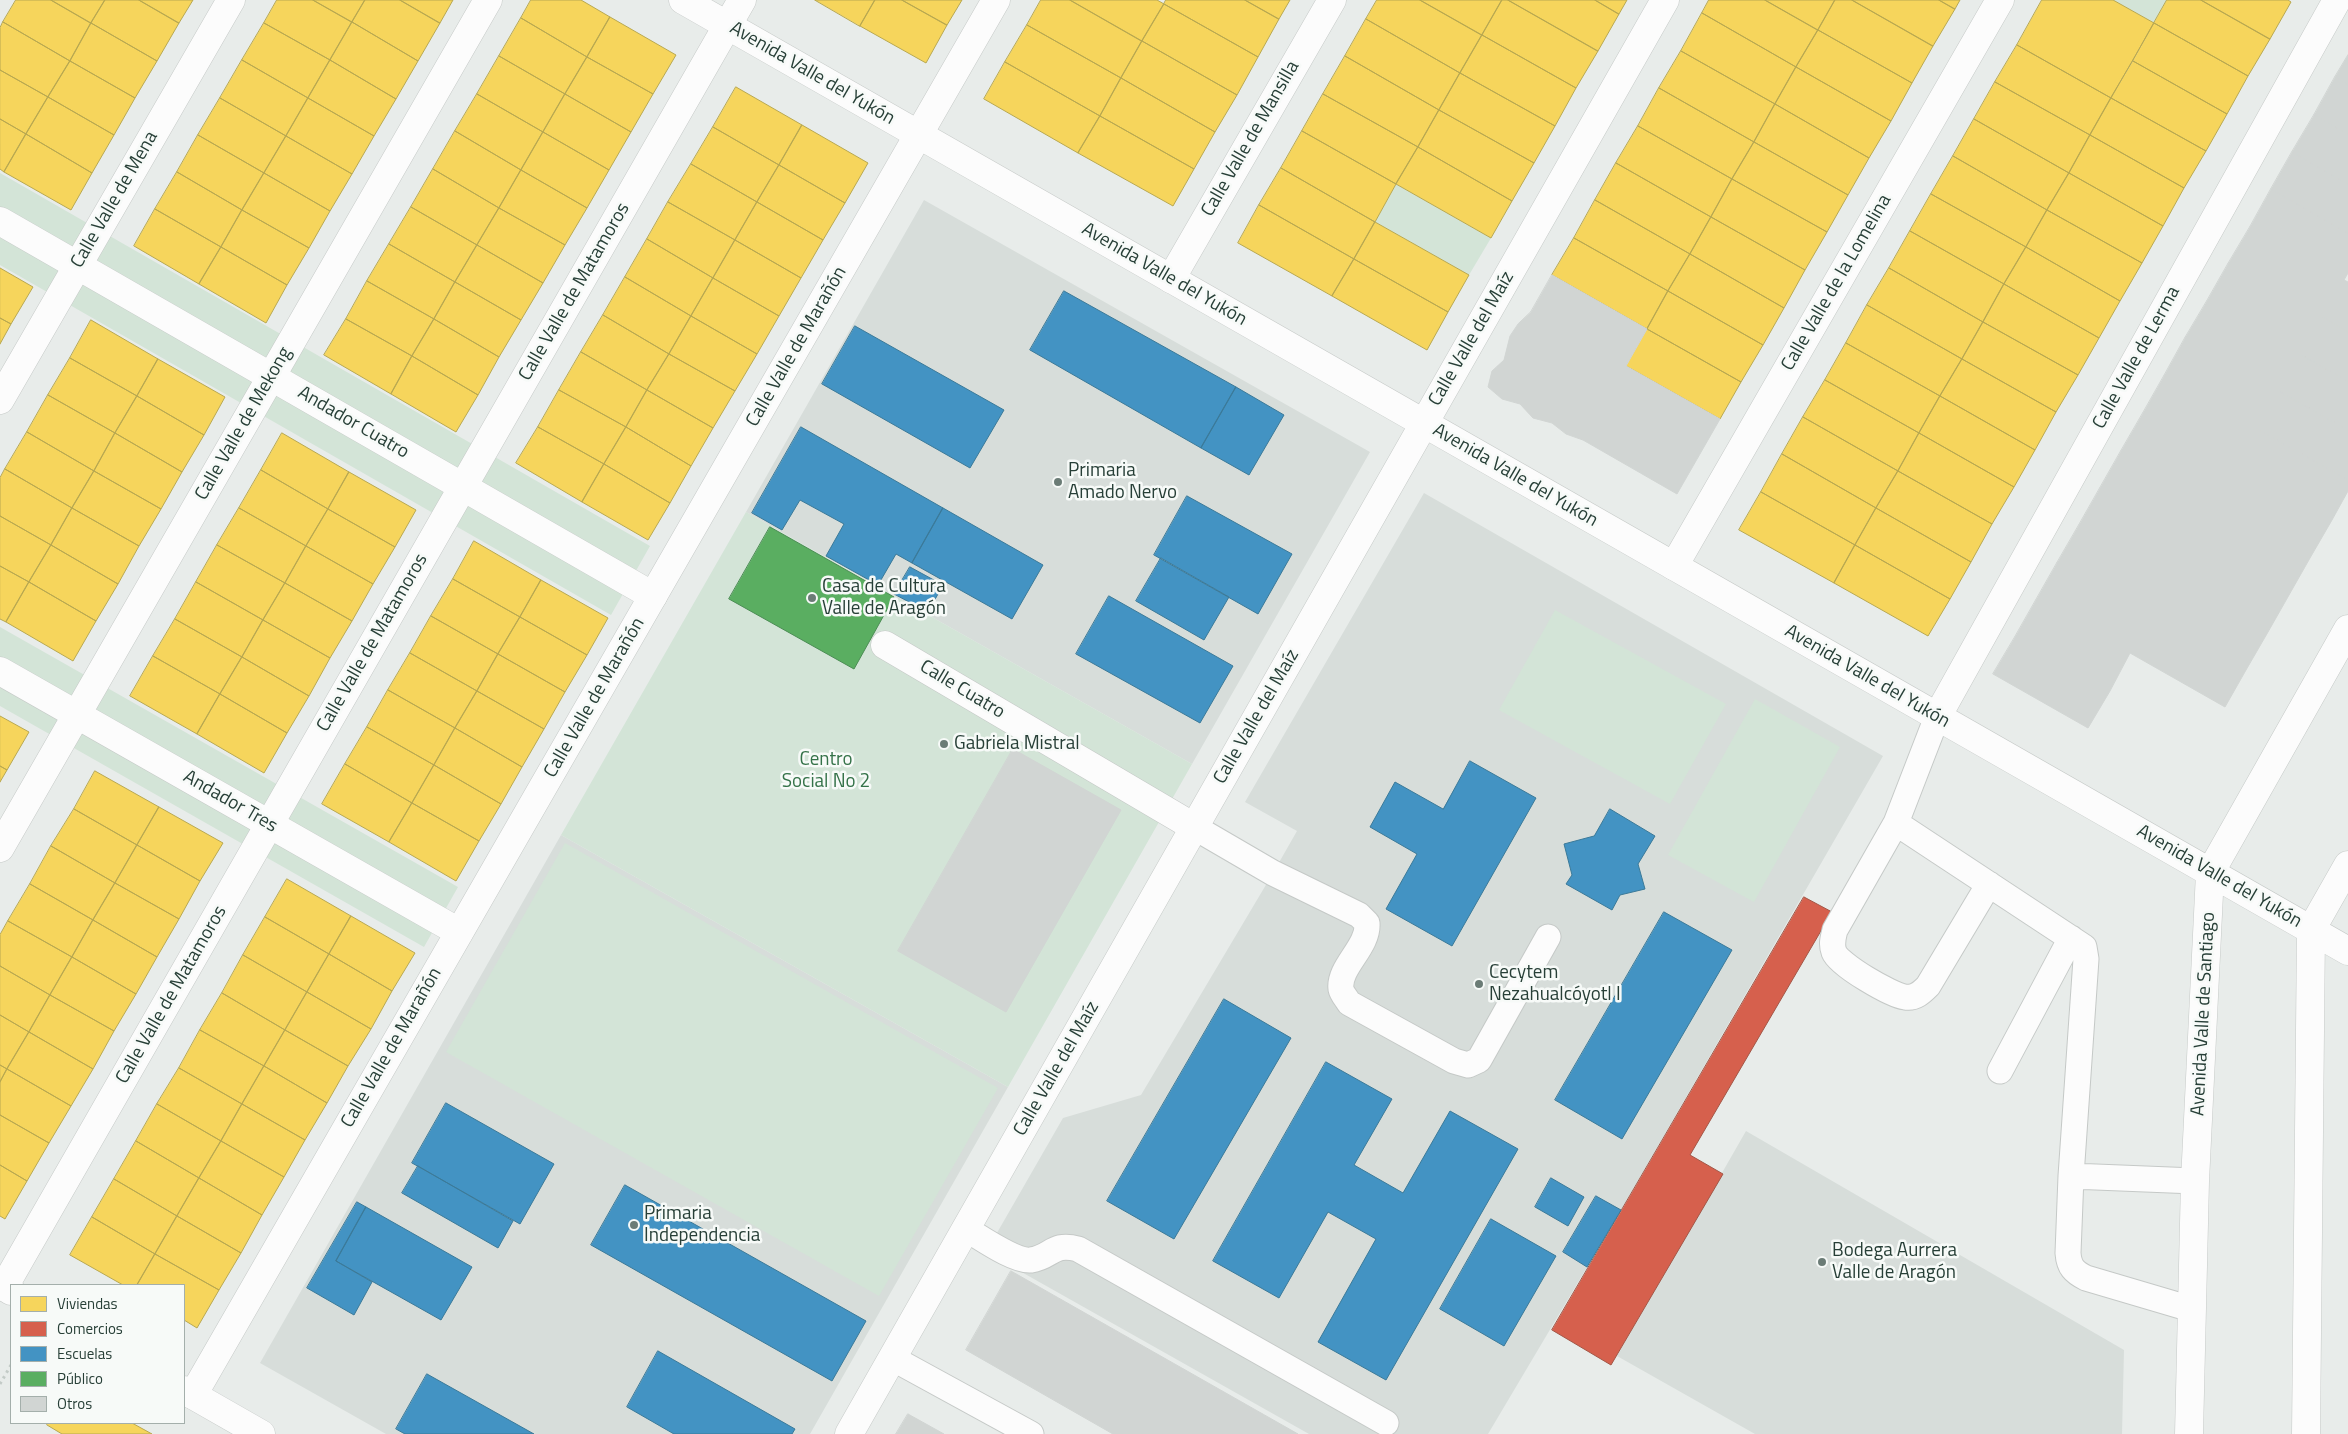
<!DOCTYPE html>
<meta charset="utf-8">
<style>
body{margin:0}
#map{position:relative;width:2348px;height:1434px;overflow:hidden;background:#e8ecea;font-family:"Titillium Web",sans-serif}
canvas{display:block}
.legend{position:absolute;left:10px;top:1284px;width:175px;height:140px;box-sizing:border-box;background:#f7faf8;border:1px solid #a4afab;margin:0;padding:6px 9px;list-style:none;font-size:15px;color:#273f37}
.legend li{display:flex;align-items:center;gap:10px;height:25px}
.legend b{width:25px;border:1px solid #a4afab}
</style>
<div id="map">
<canvas width="2348" height="1434"></canvas>
<ul class="legend">
<li><b style="height:14px;background:#f6d55c"></b>Viviendas</li>
<li><b style="height:14px;background:#d6604d"></b>Comercios</li>
<li><b style="height:14px;background:#4393c3"></b>Escuelas</li>
<li><b style="height:14px;background:#5aae61"></b>Público</li>
<li><b style="height:14px;background:#d1d5d3"></b>Otros</li>
</ul>
</div>
<script>
const c = document.querySelector('canvas').getContext('2d');
c.lineJoin = 'round';
function paint(path, color) { c.fillStyle = color; c.fill(path, 'evenodd'); }
function strokePath(path, color, width, dash) { c.strokeStyle = color; c.lineWidth = width; c.lineCap = dash ? 'butt' : 'round'; c.setLineDash(dash || []); c.stroke(path); }
function drawText(font, color, halo, rows, align = 'center') {
  c.font = font + ' "Titillium Web",sans-serif'; c.lineWidth = 5; c.setLineDash([]); c.textBaseline = 'middle'; c.strokeStyle = halo; c.fillStyle = color; for (const [text, x, y, turn = 0] of rows) {
    c.save(); c.translate(x, y); c.rotate((+turn || 0) * Math.PI / 180); c.textAlign = isNaN(turn) ? turn : align; if (halo) c.strokeText(text, 0, 0); c.fillText(text, 0, 0); c.restore();
  }
}
const built = new Path2D(`
 M924,200L1370,452L1192,764L746,512Z
 M1424,493L1883,756L1621,1210L1488,1434H1309L986,1252L1063,1118L1141,1095L1273,873L1297,831L1245,802Z
 M561,835L1008,1087L810,1434H386L260,1363Z
 M1746,1131L2124,1350L2122,1434H1755L1617,1356Z`);
const green = new Path2D(`
 M2113,0H2167L2154,23Z
 M0,173L650,546L611,615L0,265Z
 M1396,184L1491,238L1469,275L1375,222Z
 M746,512L1192,764L1008,1087L561,835Z
 M1555,610L1726,704L1670,804L1499,710Z
 M0,627L458,887L424,947L0,706Z
 M1755,699L1840,747L1754,902L1668,855Z
 M565,843L998,1088L879,1296L446,1052Z`);
const homes = new Path2D(`
 M16,0H51L91,23L70,61L3,22Z
 M51,0H105L91,23Z
 M105,0H139L179,23L157,61L91,23Z
 M139,0H193L179,23Z
 M277,0H313L352,22L330,60L264,23Z
 M313,0H365L352,22Z
 M365,0H400L440,23L418,61L352,22Z
 M400,0H453L440,23Z
 M531,0H581L610,17L587,57L521,18Z
 M815,0H875L860,26Z
 M875,0H902L947,25L926,63L860,26Z
 M902,0H962L947,25Z
 M1041,0H1070L1142,41L1121,78L1027,25Z
 M1070,0H1157L1164,4L1142,41Z
 M1166,0H1245L1279,19L1258,57L1164,4Z
 M1245,0H1290L1279,19Z
 M1377,0H1420L1482,35L1460,73L1366,19Z
 M1420,0H1502L1482,35Z
 M1502,0H1508L1598,51L1576,88L1482,35Z
 M1508,0H1595L1619,14L1598,51Z
 M1595,0H1627L1619,14Z
 M1709,0H1765L1818,30L1796,67L1702,13Z
 M1765,0H1835L1818,30Z
 M1835,0H1852L1933,46L1912,83L1818,30Z
 M1852,0H1939L1955,9L1933,46Z
 M1939,0H1960L1955,9Z
 M2042,0H2113L2154,23L2111,98L2017,45Z
 M2167,0H2201L2270,39L2248,76L2154,23Z
 M2201,0H2288L2291,2L2270,39Z
 M1164,4L1258,57L1237,95L1142,41Z
 M1702,13L1796,67L1775,104L1681,51Z
 M610,17L676,55L653,94L587,57Z
 M521,18L587,57L565,94L499,56Z
 M1366,19L1460,73L1439,110L1345,56Z
 M3,22L70,61L48,97L0,70V28Z
 M352,22L418,61L396,99L330,60Z
 M91,23L157,61L135,98L70,61Z
 M264,23L330,60L308,98L242,60Z
 M2154,23L2248,76L2227,114L2133,61Z
 M1027,25L1121,78L1100,116L1005,62Z
 M1818,30L1912,83L1891,121L1796,67Z
 M1482,35L1576,88L1555,126L1460,73Z
 M1142,41L1237,95L1215,132L1121,78Z
 M2017,45L2111,98L2090,135L1995,82Z
 M1681,51L1775,104L1754,142L1659,88Z
 M499,56L565,94L543,132L477,94Z
 M1345,56L1439,110L1418,147L1323,94Z
 M587,57L653,94L631,132L565,94Z
 M242,60L308,98L286,136L220,98Z
 M330,60L396,99L374,136L308,98Z
 M70,61L135,98L114,135L48,97Z
 M2133,61L2227,114L2206,151L2111,98Z
 M1005,62L1100,116L1078,153L984,99Z
 M1796,67L1891,121L1869,158L1775,104Z
 M0,70L48,97L26,134L0,119Z
 M1460,73L1555,126L1534,163L1439,110Z
 M1121,78L1215,132L1194,169L1100,116Z
 M1995,82L2090,135L2069,173L1974,119Z
 M736,87L802,125L779,165L713,127Z
 M1659,88L1754,142L1732,179L1638,126Z
 M477,94L543,132L521,170L455,131Z
 M565,94L631,132L609,170L543,132Z
 M1323,94L1418,147L1396,184L1302,131Z
 M48,97L114,135L92,173L26,134Z
 M220,98L286,136L264,173L198,135Z
 M308,98L374,136L352,174L286,136Z
 M2111,98L2206,151L2184,188L2090,135Z
 M1775,104L1869,158L1848,195L1754,142Z
 M1439,110L1534,163L1512,201L1418,147Z
 M1100,116L1194,169L1173,206L1078,153Z
 M0,119L26,134L4,172L0,169Z
 M1974,119L2069,173L2047,210L1953,156Z
 M802,125L868,163L845,203L779,165Z
 M1638,126L1732,179L1711,217L1616,163Z
 M713,127L779,165L757,202L691,164Z
 M455,131L521,170L499,208L433,169Z
 M1302,131L1396,184L1375,222L1281,168Z
 M543,132L609,170L587,208L521,170Z
 M26,134L92,173L71,210L4,172Z
 M198,135L264,173L242,210L177,172Z
 M2090,135L2184,188L2163,226L2069,173Z
 M286,136L352,174L330,211L264,173Z
 M1754,142L1848,195L1827,232L1732,179Z
 M1418,147L1512,201L1491,238L1396,184Z
 M1953,156L2047,210L2026,247L1931,194Z
 M1616,163L1711,217L1690,254L1595,200Z
 M691,164L757,202L735,240L668,202Z
 M779,165L845,203L823,240L757,202Z
 M1281,168L1375,222L1354,259L1259,205Z
 M433,169L499,208L477,245L411,207Z
 M521,170L587,208L565,245L499,208Z
 M177,172L242,210L221,247L155,209Z
 M264,173L330,211L309,248L242,210Z
 M2069,173L2163,226L2142,263L2047,210Z
 M1732,179L1827,232L1805,270L1711,217Z
 M1931,194L2026,247L2004,284L1910,231Z
 M1595,200L1690,254L1668,291L1574,238Z
 M668,202L735,240L713,278L647,239Z
 M757,202L823,240L801,278L735,240Z
 M1259,205L1354,259L1332,296L1238,243Z
 M411,207L477,245L455,282L389,244Z
 M499,208L565,245L543,283L477,245Z
 M155,209L221,247L199,284L134,246Z
 M242,210L309,248L287,285L221,247Z
 M2047,210L2142,263L2120,301L2026,247Z
 M1711,217L1805,270L1784,308L1690,254Z
 M1375,222L1469,275L1448,312L1354,259Z
 M1910,231L2004,284L1983,322L1889,268Z
 M1574,238L1668,291L1647,329L1552,275Z
 M647,239L713,278L691,316L625,277Z
 M735,240L801,278L779,316L713,278Z
 M389,244L455,282L434,319L367,281Z
 M477,245L543,283L521,320L455,282Z
 M221,247L287,285L266,323L199,284Z
 M2026,247L2120,301L2099,338L2004,284Z
 M1690,254L1784,308L1763,345L1668,291Z
 M1354,259L1448,312L1427,350L1332,296Z
 M0,268L33,287L11,324L0,318Z
 M1889,268L1983,322L1962,359L1867,305Z
 M625,277L691,316L669,354L603,315Z
 M713,278L779,316L757,354L691,316Z
 M367,281L434,319L412,356L346,319Z
 M455,282L521,320L499,357L434,319Z
 M2004,284L2099,338L2078,375L1983,322Z
 M1668,291L1763,345L1741,382L1647,329Z
 M1867,305L1962,359L1940,396L1846,343Z
 M603,315L669,354L647,390L581,352Z
 M691,316L757,354L735,391L669,354Z
 M0,318L11,324L0,344Z
 M346,319L412,356L391,394L324,355Z
 M434,319L499,357L478,395L412,356Z
 M91,320L158,359L137,396L70,358Z
 M1983,322L2078,375L2056,412L1962,359Z
 M1647,329L1741,382L1720,419L1626,366Z
 M1846,343L1940,396L1919,433L1825,380Z
 M581,352L647,390L626,427L559,390Z
 M669,354L735,391L713,428L647,390Z
 M412,356L478,395L456,432L391,394Z
 M70,358L137,396L115,433L48,395Z
 M158,359L225,397L204,435L137,396Z
 M1962,359L2056,412L2035,450L1940,396Z
 M1825,380L1919,433L1898,471L1803,417Z
 M559,390L626,427L604,464L538,427Z
 M647,390L713,428L691,466L626,427Z
 M48,395L115,433L94,471L27,432Z
 M137,396L204,435L182,472L115,433Z
 M1940,396L2035,450L2014,487L1919,433Z
 M1803,417L1898,471L1876,508L1782,454Z
 M538,427L604,464L582,502L516,463Z
 M626,427L691,466L670,503L604,464Z
 M27,432L94,471L72,508L5,469Z
 M115,433L182,472L161,509L94,471Z
 M282,433L349,472L328,509L261,470Z
 M1919,433L2014,487L1992,524L1898,471Z
 M1782,454L1876,508L1855,545L1761,492Z
 M604,464L670,503L648,540L582,502Z
 M5,469L72,508L51,545L0,516V478Z
 M261,470L328,509L306,546L239,508Z
 M94,471L161,509L139,546L72,508Z
 M1898,471L1992,524L1971,562L1876,508Z
 M349,472L416,510L395,547L328,509Z
 M1761,492L1855,545L1834,583L1739,530Z
 M72,508L139,546L118,584L51,545Z
 M239,508L306,546L285,583L217,545Z
 M1876,508L1971,562L1950,599L1855,545Z
 M328,509L395,547L373,584L306,546Z
 M0,516L51,545L29,582L0,566Z
 M474,541L541,580L520,617L453,579Z
 M51,545L118,584L96,621L29,582Z
 M217,545L285,583L263,620L196,582Z
 M1855,545L1950,599L1928,636L1834,583Z
 M306,546L373,584L352,621L285,583Z
 M0,566L29,582L6,622L0,619Z
 M453,579L520,617L498,654L431,616Z
 M541,580L608,618L587,655L520,617Z
 M29,582L96,621L73,661L6,622Z
 M196,582L263,620L242,657L175,619Z
 M285,583L352,621L330,658L263,620Z
 M431,616L498,654L477,691L410,653Z
 M520,617L587,655L565,692L498,654Z
 M175,619L242,657L220,694L153,656Z
 M263,620L330,658L309,696L242,657Z
 M410,653L477,691L455,728L388,690Z
 M498,654L565,692L544,729L477,691Z
 M153,656L220,694L197,734L130,696Z
 M242,657L309,696L287,733L220,694Z
 M388,690L455,728L434,765L367,727Z
 M477,691L544,729L522,767L455,728Z
 M220,694L287,733L264,773L197,734Z
 M0,716L29,732L7,770L0,766Z
 M367,727L434,765L412,803L345,764Z
 M455,728L522,767L501,804L434,765Z
 M345,764L412,803L389,842L322,804Z
 M434,765L501,804L479,841L412,803Z
 M0,766L7,770L0,782Z
 M95,771L159,807L137,845L74,809Z
 M412,803L479,841L456,881L389,842Z
 M159,807L223,843L200,881L137,845Z
 M74,809L137,845L115,883L51,846Z
 M137,845L200,881L179,919L115,883Z
 M51,846L115,883L93,920L30,884Z
 M287,879L351,916L329,954L265,917Z
 M115,883L179,919L157,957L93,920Z
 M30,884L93,920L72,957L8,921Z
 M351,916L415,953L392,991L329,954Z
 M265,917L329,954L307,992L243,955Z
 M93,920L157,957L136,994L72,957Z
 M8,921L72,957L50,995L0,966V935Z
 M329,954L392,991L371,1029L307,992Z
 M243,955L307,992L285,1030L222,993Z
 M72,957L136,994L114,1031L50,995Z
 M0,966L50,995L29,1032L0,1015Z
 M307,992L371,1029L348,1066L285,1030Z
 M222,993L285,1030L264,1066L200,1030Z
 M50,995L114,1031L93,1069L29,1032Z
 M0,1015L29,1032L7,1069L0,1065Z
 M200,1030L264,1066L242,1104L179,1068Z
 M285,1030L348,1066L327,1103L264,1066Z
 M29,1032L93,1069L71,1106L7,1069Z
 M0,1065L7,1069L0,1082Z
 M264,1066L327,1103L305,1140L242,1104Z
 M179,1068L242,1104L221,1141L157,1104Z
 M7,1069L71,1106L49,1143L0,1115V1082Z
 M157,1104L221,1141L199,1178L136,1141Z
 M242,1104L305,1140L284,1177L221,1141Z
 M0,1115L49,1143L27,1181L0,1165Z
 M136,1141L199,1178L177,1216L114,1179Z
 M221,1141L284,1177L262,1215L199,1178Z
 M0,1165L27,1181L5,1219L0,1216Z
 M199,1178L262,1215L241,1253L177,1216Z
 M114,1179L177,1216L155,1254L92,1217Z
 M177,1216L241,1253L219,1290L155,1254Z
 M92,1217L155,1254L137,1285H123L70,1255Z
 M155,1254L219,1290L197,1328L184,1320V1285H137Z
 M48,1423H132L152,1434H62L47,1425Z`);
const shops = new Path2D(`
 M1804,897L1832,912L1690,1155L1723,1174L1611,1365L1552,1330Z`);
const schools = new Path2D(`
 M1064,291L1236,387L1201,448L1030,350Z
 M855,326L1004,410L970,468L822,384Z
 M1236,387L1284,415L1249,475L1201,448Z
 M801,427L943,508L912,563L896,554L878,585L826,556L844,524L800,500L782,530L752,513Z
 M1187,496L1292,554L1258,614L1154,555Z
 M943,508L1043,565L1012,619L912,563Z
 M1161,558L1229,597L1204,640L1136,601Z
 M910,567L943,585L928,612L894,594Z
 M1109,596L1233,666L1200,723L1076,654Z
 M1470,761L1536,798L1452,946L1386,909L1417,854L1370,827L1395,782L1443,809Z
 M1610,809L1655,836L1638,864L1645,889L1620,895L1612,910L1566,884L1572,875L1564,844L1594,836Z
 M1664,912L1732,950L1622,1139L1555,1100Z
 M1224,999L1291,1038L1174,1239L1107,1201Z
 M1326,1062L1392,1099L1354,1165L1403,1193L1450,1111L1518,1149L1386,1380L1318,1342L1376,1239L1328,1212L1279,1298L1213,1261Z
 M446,1103L554,1164L520,1224L412,1163Z
 M418,1166L513,1221L498,1248L402,1193Z
 M1551,1178L1584,1197L1568,1226L1535,1207Z
 M625,1185L866,1321L832,1381L591,1245Z
 M1596,1196L1621,1210L1587,1267L1563,1252Z
 M357,1202L366,1207L336,1261L372,1282L354,1315L307,1288Z
 M366,1207L472,1267L441,1320L336,1261Z
 M1491,1219L1556,1256L1504,1346L1440,1309Z
 M658,1351L795,1429L792,1434H674L627,1407Z
 M427,1374L534,1434H405L396,1429Z`);
const public = new Path2D(`
 M770,527L894,597L854,669L729,599Z`);
const building = new Path2D(`
 M2348,55V85L2335,77Z
 M2335,77L2348,85V134L2314,115Z
 M2314,115L2348,134V184L2292,152Z
 M2292,152L2348,184V233L2271,189Z
 M2271,189L2348,233V273L2344,280L2250,227Z
 M2250,227L2344,280L2323,317L2228,264Z
 M2228,264L2323,317L2301,355L2207,301Z
 M1552,275L1647,329L1626,366L1531,312Z
 M2344,280L2348,282V332L2323,317Z
 M2207,301L2301,355L2280,392L2185,338Z
 M1531,312L1626,366L1583,440L1566,434L1552,423L1533,418L1520,404L1502,399L1488,387L1492,371L1504,360L1510,336L1518,324Z
 M2323,317L2348,332V381L2301,355Z
 M2185,338L2280,392L2259,430L2164,376Z
 M2301,355L2348,381V430L2280,392Z
 M1626,366L1720,419L1677,494L1583,440Z
 M2164,376L2259,430L2237,467L2143,413Z
 M2280,392L2348,430V480L2259,430Z
 M2143,413L2237,467L2216,504L2121,451Z
 M2259,430L2348,480V491L2332,520L2237,467Z
 M2121,451L2216,504L2194,542L2100,488Z
 M2237,467L2332,520L2310,558L2216,504Z
 M2100,488L2194,542L2173,579L2079,525Z
 M2216,504L2310,558L2289,595L2194,542Z
 M2079,525L2173,579L2152,616L2057,563Z
 M2194,542L2289,595L2268,632L2173,579Z
 M2057,563L2152,616L2130,653L2036,600Z
 M2173,579L2268,632L2246,670L2152,616Z
 M2036,600L2130,653L2110,691L2015,637Z
 M2152,616L2246,670L2225,707L2130,653Z
 M2015,637L2110,691L2088,728L1993,674Z
 M1013,749L1121,810L1006,1012L898,951Z
 M1011,1271L1298,1434H1113L966,1350Z
 M908,1414L944,1434H896Z`);
const path = new Path2D(`
 M0,1384L11,1365`);
const service = new Path2D(`
 M1937,717L1896,823L2084,947L2086,959L2071,1176L2195,1181
 M1896,823L1835,930C1833,938 1831,944 1834,952C1839,965 1891,995 1905,997C1915,999 1922,992 1928,986L1989,884
 M1194,827L1273,873L1359,915L1367,923C1369,947 1338,967 1341,989C1342,994 1347,999 1349,1003L1454,1061L1468,1065L1479,1060L1548,937
 M2000,1071L2071,938
 M2071,1176L2068,1253C2069,1267 2074,1272 2086,1278L2191,1309
 M966,1229C980,1237 1015,1262 1031,1260C1052,1257 1052,1242 1078,1249L1386,1423
 M892,1358L1031,1434`);
const pedestrian = new Path2D(`
 M0,221L653,596
 M0,671L459,932`);
const minor = new Path2D(`
 M1171,279L1332,0
 M0,400L231,0
 M1674,566L2000,0
 M885,645L1194,827
 M1937,717L2337,0
 M0,848L488,0
 M4,1287L742,0
 M193,1395L996,0
 M849,1434L1665,0`);
const tertiary = new Path2D(`
 M683,0L2348,951
 M0,1284L11,1291
 M184,1390L261,1434
 M2189,1434L2195,1181L2210,873L2348,629
 M2306,1434L2311,930L2348,865`);
const markers = [
 [1058,482,5,"#6b7c76"],
 [812,598,5,"#6b7c76"],
 [944,744,5,"#6b7c76"],
 [1479,984,5,"#6b7c76"],
 [634,1225,5,"#6b7c76"],
 [1822,1262,5,"#6b7c76"]
];
const streetNames = [
 ["Avenida Valle del Yukón",812,74,30],
 ["Calle Valle de Mansilla",1251,139,-60],
 ["Calle Valle de Mena",115,200,-60],
 ["Avenida Valle del Yukón",1164,275,30],
 ["Calle Valle de la Lomelina",1837,283,-60],
 ["Calle Valle de Matamoros",575,292,-60],
 ["Calle Valle del Maíz",1472,339,-60],
 ["Calle Valle de Marañón",797,347,-60],
 ["Calle Valle de Lerma",2137,358,-61],
 ["Andador Cuatro",353,423,30],
 ["Calle Valle de Mekong",244,424,-60],
 ["Avenida Valle del Yukón",1515,476,30],
 ["Calle Valle de Matamoros",373,643,-60],
 ["Avenida Valle del Yukón",1867,677,30],
 ["Calle Cuatro",962,690,31],
 ["Calle Valle de Marañón",595,698,-60],
 ["Calle Valle del Maíz",1257,717,-60],
 ["Andador Tres",230,802,30],
 ["Avenida Valle del Yukón",2219,877,30],
 ["Calle Valle de Matamoros",172,995,-60],
 ["Avenida Valle de Santiago",2204,1014,-87],
 ["Calle Valle de Marañón",392,1048,-60],
 ["Calle Valle del Maíz",1057,1069,-60]
];
const poiNames = [
 ["Primaria",1068,471],
 ["Amado Nervo",1068,493],
 ["Casa de Cultura",822,587],
 ["Valle de Aragón",822,609],
 ["Gabriela Mistral",954,744],
 ["Cecytem",1489,973],
 ["Nezahualcóyotl I",1489,995],
 ["Primaria",644,1214],
 ["Independencia",644,1236],
 ["Bodega Aurrera",1832,1251],
 ["Valle de Aragón",1832,1273]
];
const parkNames = [
 ["Centro",826,760],
 ["Social No 2",826,782]
];
paint(built, '#d7ddda');
paint(green, '#d3e4d7');
paint(homes, '#f6d55c');
strokePath(homes, '#b8a851', 1);
paint(shops, '#d6604d');
strokePath(shops, '#a25646', 1);
paint(schools, '#4393c3');
strokePath(schools, '#3b7a99', 1);
paint(public, '#5aae61');
strokePath(public, '#4b8d54', 1);
paint(building, '#d1d5d3');
strokePath(building, '#d1d5d3', 1);
strokePath(service, '#c5c9c7', 27);
strokePath(pedestrian, '#c5c9c7', 29);
strokePath(minor, '#c5c9c7', 29);
strokePath(tertiary, '#c5c9c7', 29);
strokePath(path, '#c3cbc7', 3, [2.5, 4]);
strokePath(service, '#fcfcfc', 25);
strokePath(pedestrian, '#fcfcfc', 28);
strokePath(minor, '#fcfcfc', 28);
strokePath(tertiary, '#fcfcfc', 28);
for (const [x, y, r, color] of markers) { const dot = new Path2D(); dot.arc(x, y, r, 0, 2 * Math.PI); c.fillStyle = color; c.fill(dot); strokePath(dot, '#f7faf8', 2); }
drawText('19px', '#273f37', '#f7faf8', streetNames);
drawText('19px', '#273f37', '#f7faf8', poiNames, 'left');
drawText('19px', '#347248', '#f7faf8', parkNames);
</script>
